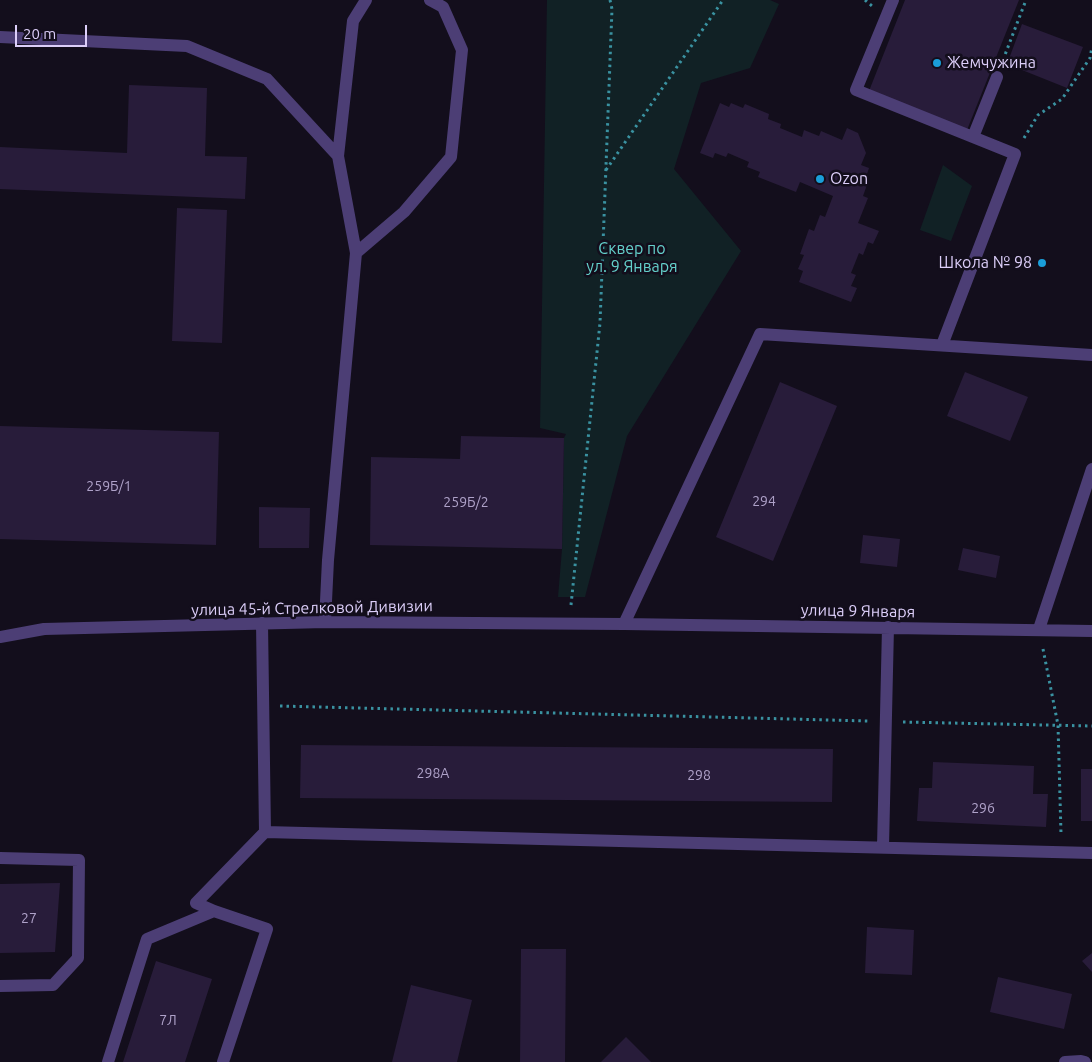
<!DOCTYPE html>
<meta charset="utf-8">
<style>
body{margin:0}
#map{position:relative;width:1092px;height:1062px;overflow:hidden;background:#130e1c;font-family:Ubuntu,sans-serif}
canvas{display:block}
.scale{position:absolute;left:15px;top:25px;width:72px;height:22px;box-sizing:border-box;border:2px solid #dccef9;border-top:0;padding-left:6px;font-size:15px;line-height:18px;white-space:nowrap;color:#dccef9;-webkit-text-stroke:4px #130e1c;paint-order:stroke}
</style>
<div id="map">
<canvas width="1092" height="1062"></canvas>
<div class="scale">20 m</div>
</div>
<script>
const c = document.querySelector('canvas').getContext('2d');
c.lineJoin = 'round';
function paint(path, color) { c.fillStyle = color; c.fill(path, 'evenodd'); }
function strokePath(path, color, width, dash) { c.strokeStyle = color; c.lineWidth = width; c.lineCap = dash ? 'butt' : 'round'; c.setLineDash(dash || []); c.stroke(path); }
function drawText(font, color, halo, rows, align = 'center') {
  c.font = font + ' Ubuntu,sans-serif'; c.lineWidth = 5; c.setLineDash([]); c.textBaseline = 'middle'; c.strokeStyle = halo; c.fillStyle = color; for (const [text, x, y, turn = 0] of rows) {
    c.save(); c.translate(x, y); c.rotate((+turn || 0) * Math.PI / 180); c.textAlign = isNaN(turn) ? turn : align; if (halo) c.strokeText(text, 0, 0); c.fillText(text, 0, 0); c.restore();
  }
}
const green = new Path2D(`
 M547,0H770L779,4L750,68L701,83L674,169L741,251L627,436L585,597H558L562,549L564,438L566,434L540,428Z
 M943,165L972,186L951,241L920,230Z`);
const building = new Path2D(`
 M905,0H1019L967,130L869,91Z
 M1022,24L1083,47L1067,88L1007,64Z
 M129,85L207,88L205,156L247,157L245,199L0,189V147L127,153Z
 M720,103L729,107L731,103L743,108L745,104L769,114L768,119L781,124L780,128L802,137L804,130L819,136L821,131L842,140L847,128L858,133L866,153L861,165L869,168L865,180L868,182L863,196L868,198L858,223L879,231L873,244L868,242L863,255L859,253L851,273L856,275L851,286L857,288L851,302L799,282L803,271L798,269L804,255L800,254L809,229L814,231L820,215L825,217L833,196L800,182L796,192L758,177L760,172L747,167L749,162L728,153L726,157L715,153L713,158L700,153Z
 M177,208L227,210L222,343L172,341Z
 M965,372L1028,397L1010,441L947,416Z
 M780,382L837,406L773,561L716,537Z
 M0,426L219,432L216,545L0,539Z
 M461,436L564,438L562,549L370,545L371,457L460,459Z
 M259,507L310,508L309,548H259Z
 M863,535L900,539L897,567L860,563Z
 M963,548L1000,556L996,578L958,570Z
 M301,745L833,749L832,802L300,798Z
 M933,762L1034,766L1033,794H1048L1046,827L917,821L919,788H932Z
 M1081,769H1092V821H1081Z
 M60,883L55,952L0,953V884Z
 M867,927L914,930L912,975L865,973Z
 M521,949H566L565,1062H520Z
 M1092,953V972L1082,961Z
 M156,961L212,979L185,1062H123Z
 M998,977L1072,994L1064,1029L990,1012Z
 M411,985L472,1000L457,1062H392Z
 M626,1037L651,1062H601Z`);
const path = new Path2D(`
 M865,0L872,6
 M1003,60L1026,0
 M1024,138L1038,115L1062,99L1090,58L1092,47
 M606,170L723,0
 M571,605L600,323L612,9L610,0
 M1043,649L1058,725L1061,834
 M280,706L869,721
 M903,722L1092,726`);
const minor = new Path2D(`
 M893,0L856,90L1015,154L942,345
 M0,37L187,46L267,79L338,156L356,253L328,560L325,622
 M973,137L997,77
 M338,156L353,21L366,0
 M356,253L404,212L451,157L462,50L443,7L430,0
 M262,623L265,832L1092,853
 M624,624L760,334L1092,355
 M1039,629L1092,469
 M0,637L44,629L325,622L624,624L1092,631
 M883,847L888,627
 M0,858L79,860L78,958L53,985L0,986
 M108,1062L147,939L214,911
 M223,1062L267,929L214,911L196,903L265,832
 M1065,1062L1081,1061L1085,1062`);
const markers = [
 [937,63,5,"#1a9ed9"],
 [820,179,5,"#1a9ed9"],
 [1042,263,5,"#1a9ed9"]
];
const numberNames = [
 ["259Б/1",109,486],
 ["294",764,501],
 ["259Б/2",466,502],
 ["298А",433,773],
 ["298",699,775],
 ["296",983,808],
 ["27",29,918],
 ["7Л",168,1020]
];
const poiNames = [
 ["Жемчужина",947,63],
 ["Ozon",830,179],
 ["Школа № 98",1032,263,"right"]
];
const parkNames = [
 ["Сквер по",632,249],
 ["ул. 9 Января",632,267]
];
const streetNames = [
 ["улица 45-й Стрелковой Дивизии",312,608,-1],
 ["улица 9 Января",858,611,1]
];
paint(green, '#112125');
paint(building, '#281c3a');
strokePath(path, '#3a92a1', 3, [2.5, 4]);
strokePath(minor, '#4c3e75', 12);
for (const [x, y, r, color] of markers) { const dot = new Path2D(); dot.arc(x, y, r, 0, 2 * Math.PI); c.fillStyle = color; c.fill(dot); strokePath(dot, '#130e1c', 2); }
drawText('14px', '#afa2c9', null, numberNames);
drawText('16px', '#dccef9', '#130e1c', poiNames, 'left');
drawText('16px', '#64d0cb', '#130e1c', parkNames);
drawText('16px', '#dccef9', '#130e1c', streetNames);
</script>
